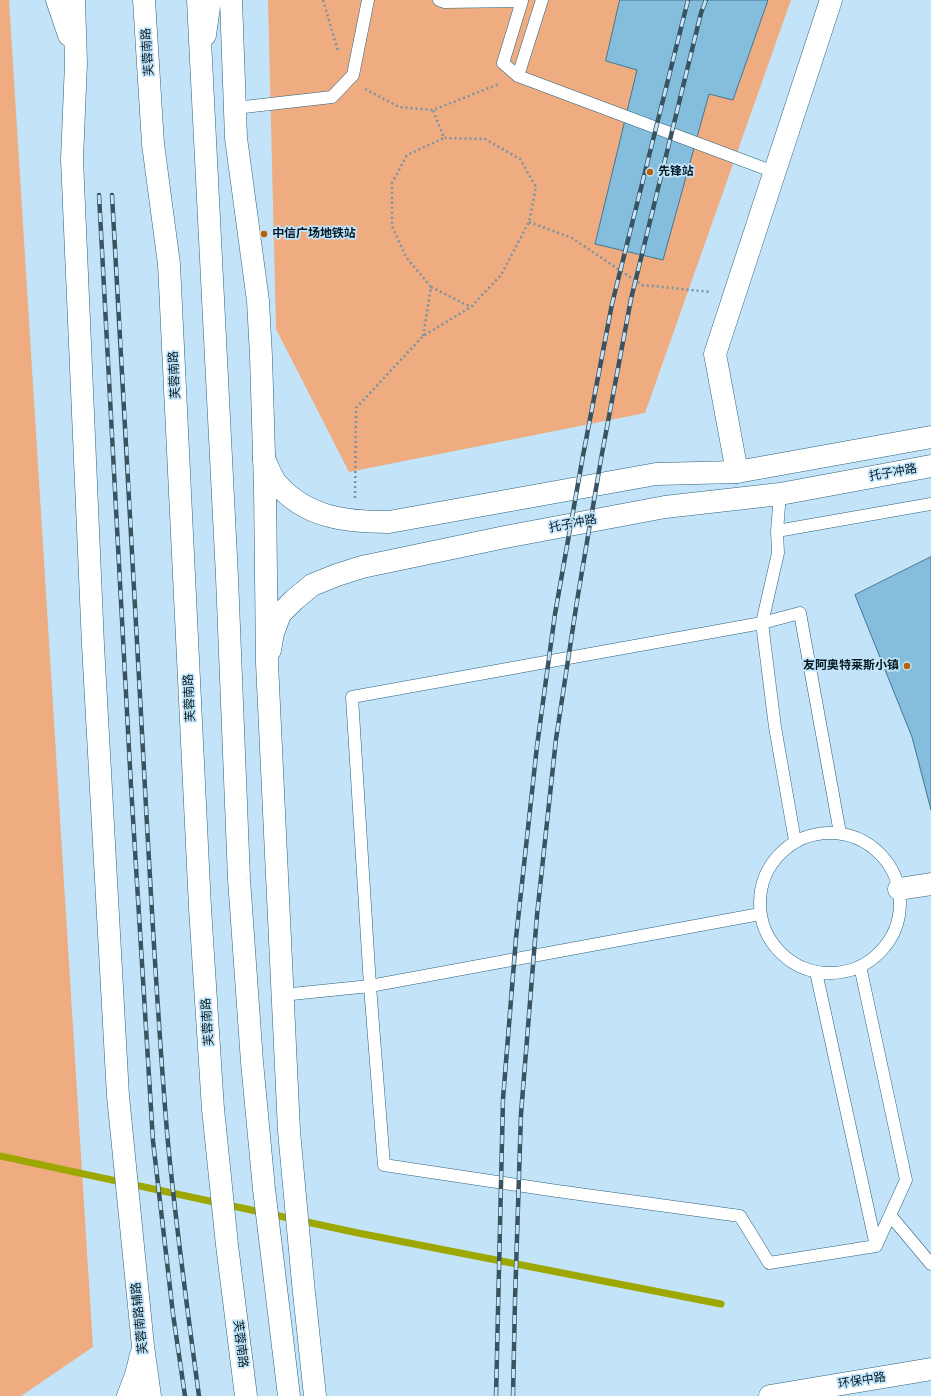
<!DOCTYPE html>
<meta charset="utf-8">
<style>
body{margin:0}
canvas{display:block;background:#c3e4f8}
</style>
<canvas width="931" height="1396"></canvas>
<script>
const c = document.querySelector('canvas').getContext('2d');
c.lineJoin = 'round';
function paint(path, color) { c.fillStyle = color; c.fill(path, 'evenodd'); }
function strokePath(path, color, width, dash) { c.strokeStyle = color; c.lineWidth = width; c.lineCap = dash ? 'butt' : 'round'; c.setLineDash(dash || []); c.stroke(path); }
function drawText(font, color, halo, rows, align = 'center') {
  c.font = font + ' "Archivo Narrow","Noto Sans SC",sans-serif'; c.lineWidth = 3.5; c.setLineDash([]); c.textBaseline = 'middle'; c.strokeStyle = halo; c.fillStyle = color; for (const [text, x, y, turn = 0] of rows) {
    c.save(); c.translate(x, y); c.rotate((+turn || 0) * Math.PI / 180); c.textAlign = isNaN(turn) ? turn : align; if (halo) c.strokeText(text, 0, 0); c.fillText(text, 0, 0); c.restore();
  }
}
const green = new Path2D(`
 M0,0H9L93,1347L21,1396H0Z
 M268,0H791L645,413L349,472L276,329Z`);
const stream = new Path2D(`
 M0,1156L358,1233L721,1304`);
const building = new Path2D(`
 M620,0H768L733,100L709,94L663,260L595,244L637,70L606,61Z
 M931,557V810L912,737L855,595Z`);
const path = new Path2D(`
 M323,0L338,51
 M365,89L399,107L433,110L499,84
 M529,222L572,238L642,285L711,292
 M431,287L471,307
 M423,336L431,287L406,257L392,226V183L407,155L444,138
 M355,498L356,408L423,336L471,307L501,275L529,222L536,187L520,159L485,139L444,138L433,110`);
const lane = new Path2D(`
 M439,0L444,2L522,1L503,63L518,76L774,172
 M518,76L542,0
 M235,108L332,97L353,75L368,0
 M780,494L777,531L778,553L762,623L775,727L795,841
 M777,531L931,504
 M840,833L800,613L762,623L352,697L370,986L384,1165L557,1191L740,1216L769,1263L876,1246L906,1180L860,966
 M760 903a70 70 0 1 1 140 0a70 70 0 1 1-140 0Z
 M816,972L876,1246
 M282,995L370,986L760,914
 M890,1215L931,1264`);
const street = new Path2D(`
 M737,472L715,354L831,0
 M899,889L931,884`);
const secondary = new Path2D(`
 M264,459C268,467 271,477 277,484C307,518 346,522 389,522L656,474L737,472L931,437
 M270,650L273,633L280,614L294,600L312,585L337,575L362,567L505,537L665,507L780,494L931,466`);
const primary = new Path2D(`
 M57,0L69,35
 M74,0L76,63L72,159L93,645L118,1096L143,1346L150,1396
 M231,0L236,138L258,301L261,356L265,488L267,663L289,1131L303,1283L315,1396
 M205,35L210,0
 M128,1396L136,1375L141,1355
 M770,1396L931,1369`);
const highway = new Path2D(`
 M144,0L153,144L169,264L200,908L213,1109L227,1245L246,1396
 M198,0L227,577L239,879L252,1062L264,1189L289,1396`);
const rail = new Path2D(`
 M99,195L131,786L153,1141L173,1314L185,1396
 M112,195C122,362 131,529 140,696C148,842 155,987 167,1132C175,1220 187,1308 199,1396
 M496,1396L503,1099L516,938L537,746L555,614L582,461L612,304L688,0
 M513,1396L515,1300L521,1114L537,915L556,739L577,601L601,459L631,299L701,13L706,0`);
const markers = [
 [650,172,4,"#bb5f07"],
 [264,234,4,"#bb5f07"],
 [907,666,4,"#bb5f07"]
];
const streetNames = [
 ["芙蓉南路",148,52,-94],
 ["芙蓉南路",175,375,-93],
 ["托子冲路",893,473,-10],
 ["托子冲路",573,524,-11],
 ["芙蓉南路",190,698,-93],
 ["芙蓉南路",208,1022,-94],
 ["芙蓉南路辅路",140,1318,-96],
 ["芙蓉南路",240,1344,83],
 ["环保中路",862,1381,-9]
];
const poiNames = [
 ["先锋站",658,172],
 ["中信广场地铁站",272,234],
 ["友阿奥特莱斯小镇",899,666,"right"]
];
paint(green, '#efac80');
strokePath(stream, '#9da700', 7);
paint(building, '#85bddd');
strokePath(building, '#417896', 1);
strokePath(lane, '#2a627f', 13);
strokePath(street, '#2a627f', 23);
strokePath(secondary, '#2a627f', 23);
strokePath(primary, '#2a627f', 23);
strokePath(highway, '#2a627f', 23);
strokePath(path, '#7794a5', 2.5, [2, 3]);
strokePath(lane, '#fff', 12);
strokePath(street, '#fff', 22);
strokePath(secondary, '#fff', 22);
strokePath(primary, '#fff', 22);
strokePath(highway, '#fff', 22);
strokePath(rail, '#3a5361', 4.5);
strokePath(rail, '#c3e4f8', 3, [9]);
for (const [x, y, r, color] of markers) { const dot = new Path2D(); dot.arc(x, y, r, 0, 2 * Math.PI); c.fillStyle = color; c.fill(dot); strokePath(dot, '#c3e4f8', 1.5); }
drawText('12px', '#031a25', '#c3e4f8', streetNames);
drawText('bold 12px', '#031a25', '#c3e4f8', poiNames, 'left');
</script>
